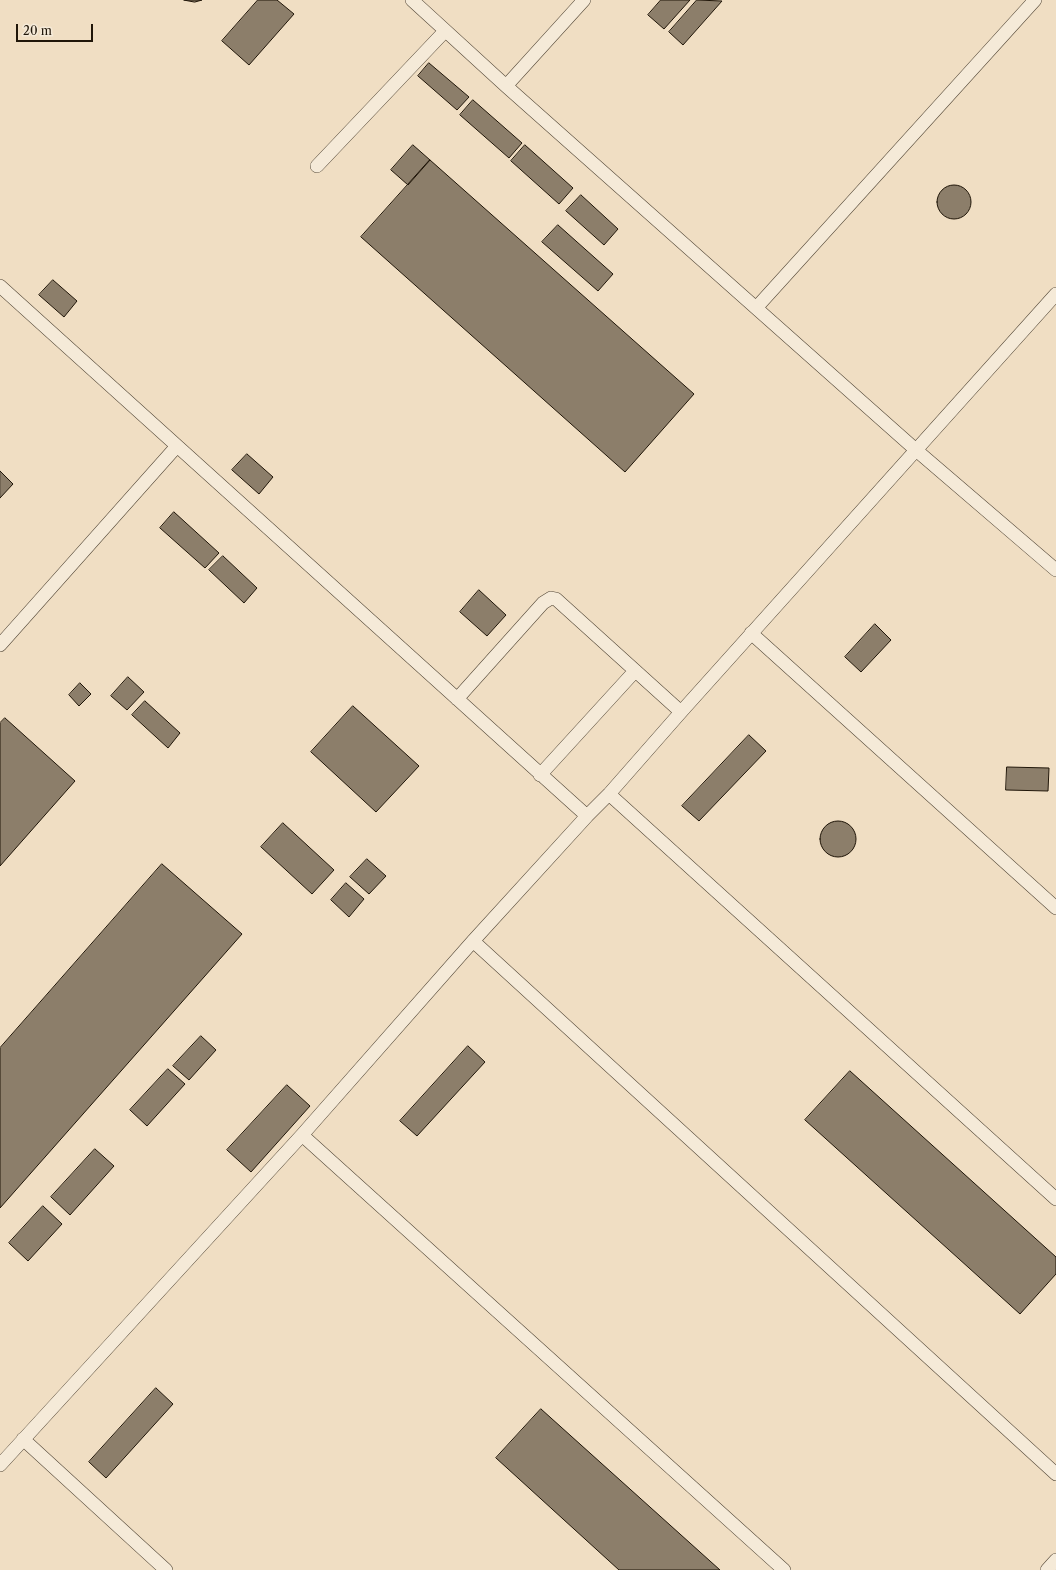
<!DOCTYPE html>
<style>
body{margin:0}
#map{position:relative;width:1056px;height:1570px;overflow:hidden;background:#f0dec3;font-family:"Libre Caslon Text",serif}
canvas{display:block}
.scale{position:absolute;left:16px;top:24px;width:77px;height:18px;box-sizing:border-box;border:2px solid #201609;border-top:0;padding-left:5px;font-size:12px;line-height:14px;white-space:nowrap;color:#201609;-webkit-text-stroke:3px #f5ead8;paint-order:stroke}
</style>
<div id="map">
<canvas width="1056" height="1570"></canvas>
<div class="scale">20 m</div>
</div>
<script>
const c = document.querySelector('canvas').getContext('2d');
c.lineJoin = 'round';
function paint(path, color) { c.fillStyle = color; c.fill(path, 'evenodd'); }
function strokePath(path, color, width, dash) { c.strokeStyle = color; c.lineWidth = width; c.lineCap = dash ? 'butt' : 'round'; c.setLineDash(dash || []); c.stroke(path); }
const building = new Path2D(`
 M184,0H202L195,2Z
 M258,0H277L294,14L249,65L222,41Z
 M661,0H690L664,29L648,15Z
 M697,0L722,1L683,45L669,32Z
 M429,63L469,97L457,110L418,76Z
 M473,100L522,143L509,158L460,115Z
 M413,145L430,160L408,185L391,170Z
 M525,145L573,188L559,204L511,161Z
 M430,160L694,394L625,472L361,237Z
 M937 202a17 17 0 1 1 34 0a17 17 0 1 1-34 0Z
 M581,195L618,229L604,245L566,211Z
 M558,225L613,274L598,291L542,242Z
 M53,280L77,301L64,317L39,295Z
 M247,454L273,477L259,494L232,470Z
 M0,471L13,484L0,498Z
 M174,512L219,553L205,568L160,528Z
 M223,556L257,588L244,603L209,570Z
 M479,590L506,615L487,636L460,612Z
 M875,624L891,640L861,672L845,657Z
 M128,677L144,692L127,710L111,696Z
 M80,683L91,694L79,706L69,695Z
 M145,701L180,733L168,748L132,715Z
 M353,706L419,766L376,812L311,752Z
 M5,718L75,781L0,866V723Z
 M749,735L766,751L699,821L682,806Z
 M1007,767L1049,768L1048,791L1006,790Z
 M820 839a18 18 0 1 1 36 0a18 18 0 1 1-36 0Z
 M283,823L334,870L312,894L261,847Z
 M367,859L386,876L369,894L350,877Z
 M162,864L242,934L0,1208V1048Z
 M346,883L364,899L349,917L331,900Z
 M201,1036L216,1050L189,1080L173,1066Z
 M468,1046L485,1062L417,1136L400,1121Z
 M168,1069L185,1084L147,1126L130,1110Z
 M850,1071L1056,1257V1274L1020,1314L805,1120Z
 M287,1085L310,1106L251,1172L227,1150Z
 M95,1149L114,1166L70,1215L51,1197Z
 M43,1206L62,1224L28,1261L9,1243Z
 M156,1388L173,1404L106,1478L89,1462Z
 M541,1409L720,1570H619L496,1458Z`);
const lane = new Path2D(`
 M412,0L506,86L916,450L1056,570
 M506,86L584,0
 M317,166L445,31
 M0,286L587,816
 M756,308L1035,0
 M751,633L1056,908
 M0,645L177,446
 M457,699L543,603L551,598L556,599L681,712
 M540,775L635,671
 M609,794L1056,1199
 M473,941L1056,1474
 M302,1135L784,1570
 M23,1439L166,1570
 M0,1465L302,1135L473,941L587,816L609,794L681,712L1056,294
 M1047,1570L1056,1560`);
paint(building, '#8c7e6a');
strokePath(building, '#201609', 1);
strokePath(lane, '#544838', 14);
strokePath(lane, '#f5ead8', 13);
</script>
